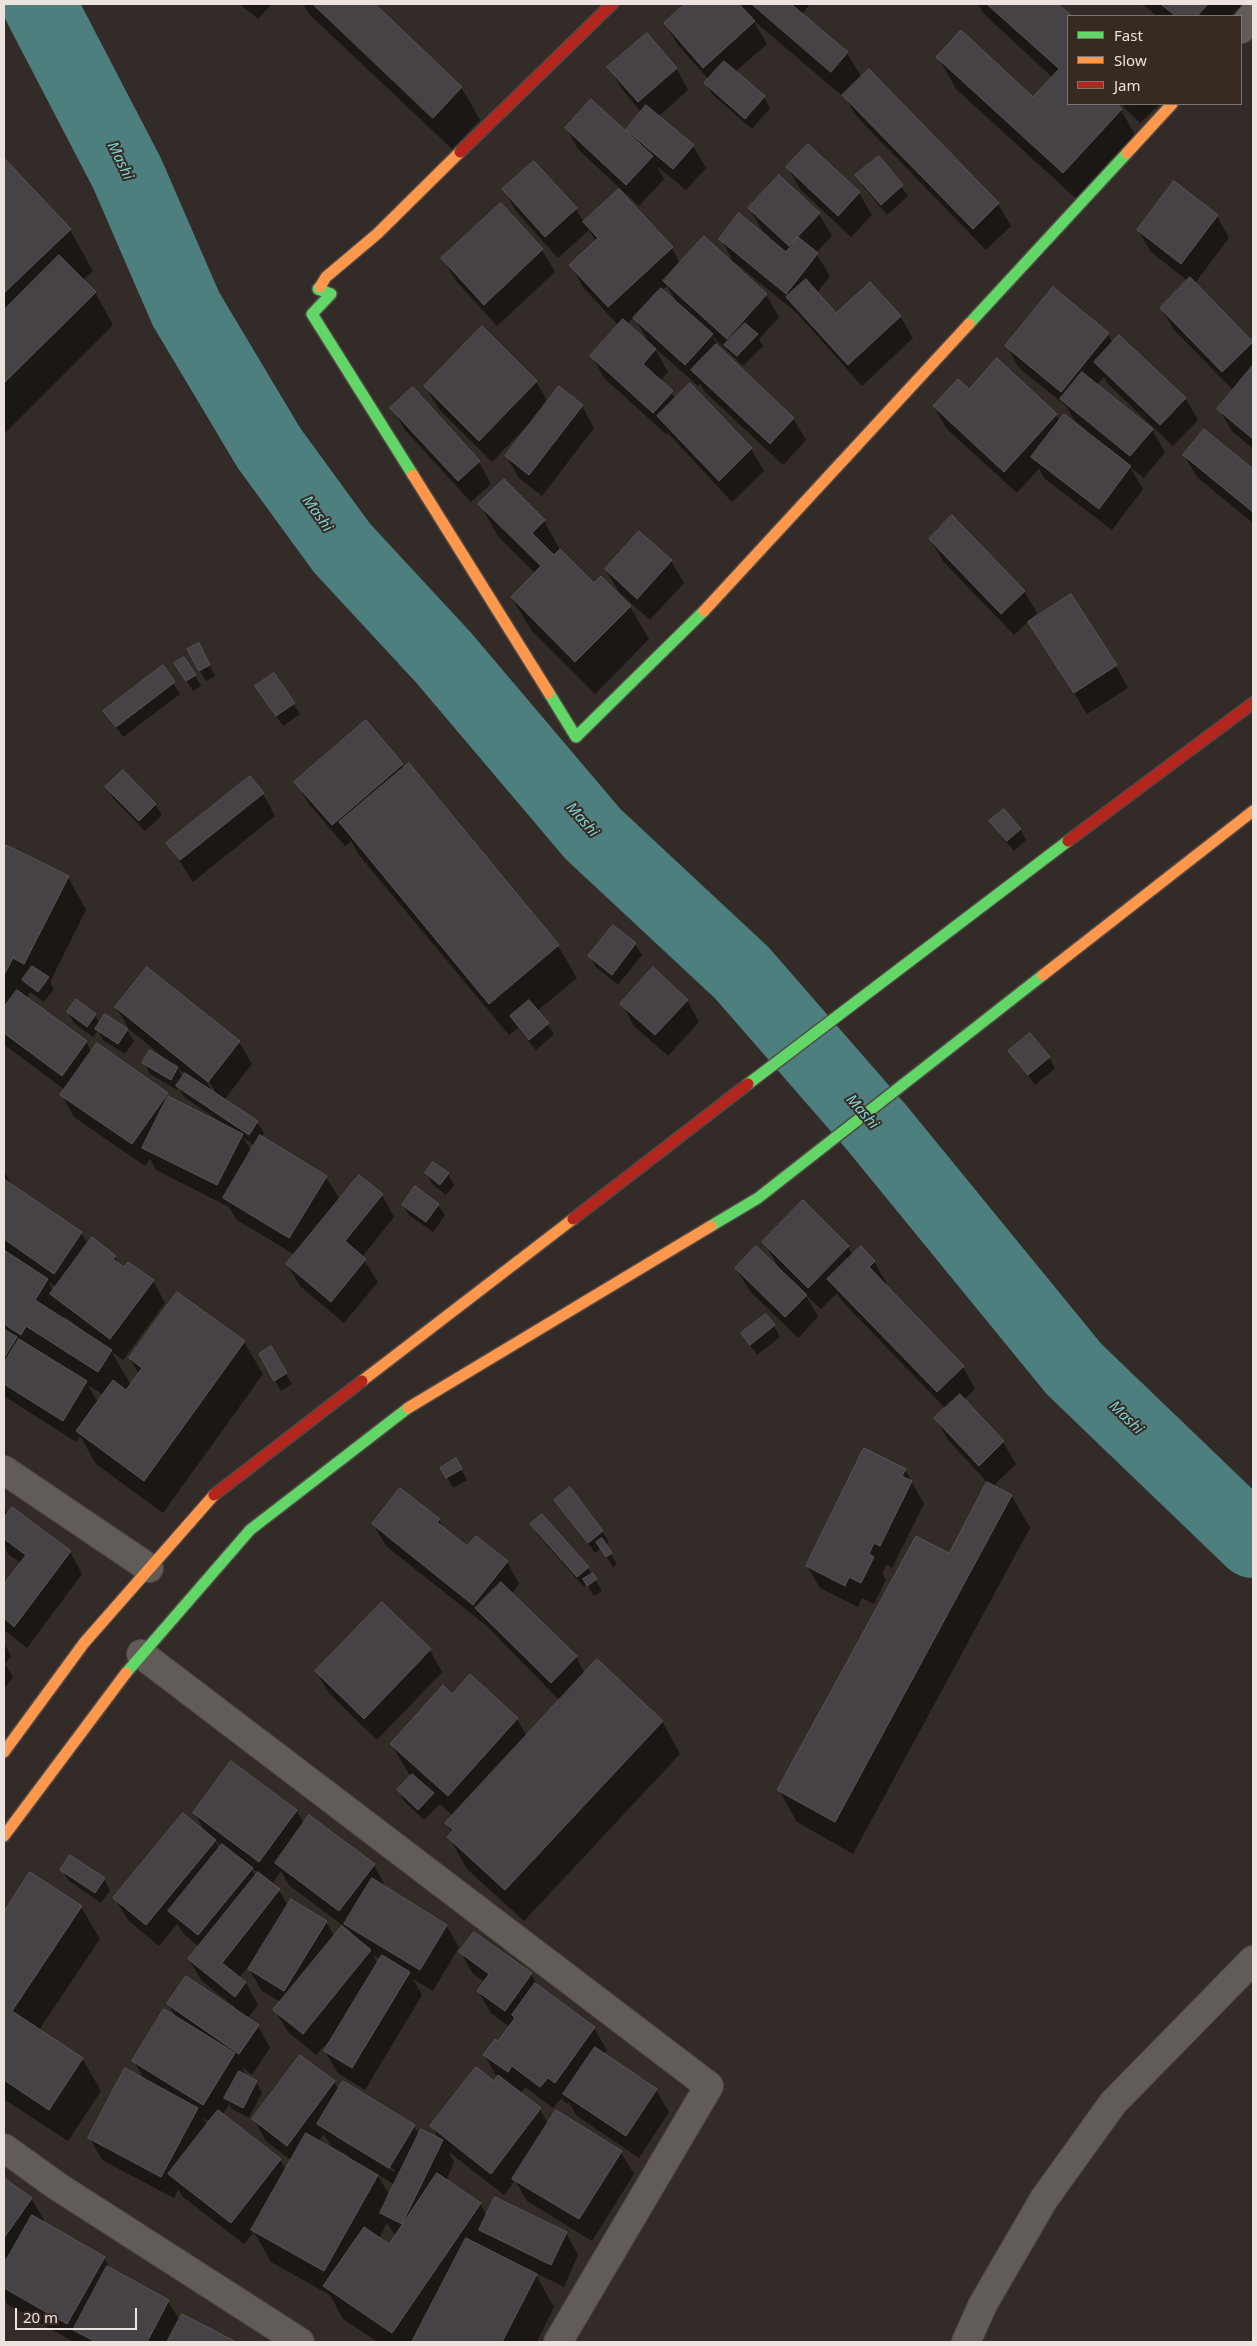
<!DOCTYPE html>
<style>
body{margin:0}
#map{position:relative;width:1257px;height:2346px;overflow:hidden;background:#322b27;font-family:"Noto Sans",sans-serif}
canvas{display:block}
.frame{position:absolute;inset:0;border:5px solid #ece3de;pointer-events:none}
.legend{position:absolute;left:1067px;top:15px;width:175px;height:90px;box-sizing:border-box;background:#372a22;border:1px solid #7f746d;margin:0;padding:6px 9px;list-style:none;font-size:15px;color:#ece3de}
.legend li{display:flex;align-items:center;gap:10px;height:25px}
.legend b{width:25px;border:1px solid #7f746d}
.scale{position:absolute;left:15px;top:2308px;width:122px;height:22px;box-sizing:border-box;border:2px solid #ece3de;border-top:0;padding-left:6px;font-size:15px;line-height:18px;white-space:nowrap;color:#ece3de;-webkit-text-stroke:4px #372a22;paint-order:stroke}
</style>
<div id="map">
<canvas width="1257" height="2346"></canvas>
<div class="frame"></div>
<ul class="legend">
<li><b style="height:6px;background:#63d668"></b>Fast</li>
<li><b style="height:6px;background:#ff974d"></b>Slow</li>
<li><b style="height:6px;background:#b3261e"></b>Jam</li>
</ul>
<div class="scale">20 m</div>
</div>
<script>
const c = document.querySelector('canvas').getContext('2d');
c.lineJoin = 'round';
function paint(path, color) { c.fillStyle = color; c.fill(path, 'evenodd'); }
function strokePath(path, color, width, dash) { c.strokeStyle = color; c.lineWidth = width; c.lineCap = dash ? 'butt' : 'round'; c.setLineDash(dash || []); c.stroke(path); }
function drawText(font, color, halo, rows, align = 'center') {
  c.font = font + ' "Noto Sans",sans-serif'; c.lineWidth = 4; c.setLineDash([]); c.textBaseline = 'middle'; c.strokeStyle = halo; c.fillStyle = color; for (const [text, x, y, turn = 0] of rows) {
    c.save(); c.translate(x, y); c.rotate((+turn || 0) * Math.PI / 180); c.textAlign = isNaN(turn) ? turn : align; if (halo) c.strokeText(text, 0, 0); c.fillText(text, 0, 0); c.restore();
  }
}
const shadow = new Path2D(`
 M240,4H272L258,19Z
 M303,4H374L461,87L480,120L452,149L309,14Z
 M687,4H810L802,14L847,53L862,78L869,71L998,204L1011,226L986,250L857,117L847,100L753,20L767,44L735,72L764,97L770,108L752,129L712,94L706,84L709,80L678,45L665,23Z
 M978,4H1056L1070,16H1068V104H1114L1121,110L1139,142L1082,204L956,89L938,57L1033,99L1053,78L985,15Z
 M1142,4H1252L1241,16H1157Z
 M609,67L676,68L688,90L658,117L693,146L706,168L686,190L657,166L664,179L639,206L579,150L566,128L633,138L628,130L642,113L622,89Z
 M1121,104H1160L1140,123Z
 M808,145L859,193L872,215L851,237L800,189L788,168Z
 M879,158L908,196L887,215L863,186L857,176Z
 M4,159L70,230L93,271L83,280L95,292L113,325L4,434Z
 M504,189L576,209L584,223L618,191L672,248L680,264L704,238L766,295L779,317L759,339L763,346L743,366L712,336L721,351L793,418L806,440L783,465L705,392L700,384L698,386L654,347L668,372L660,381L676,399L690,385L751,449L764,471L732,502L668,433L667,435L604,378L592,356L619,326L583,287L571,265L596,241L589,230L558,258L516,211ZM667,286L678,304L662,290ZM634,317L650,344L627,324Z
 M501,205L542,250L555,272L497,326L456,281L443,259Z
 M749,208L819,214L832,236L816,253L830,276L817,293L836,314L900,316L913,338L862,386L797,313L733,261L721,239L770,237L762,230Z
 M1217,216L1229,238L1195,283L1253,344V449L1232,431L1219,409L1234,391L1174,330L1161,308L1188,281L1151,252L1138,230Z
 M1108,334L1113,343L1185,398L1198,420L1173,446L1108,384L1104,377L1097,385L1152,430L1165,452L1144,478L1130,467L1143,489L1112,530L1045,479L1039,469L1017,493L947,429L934,407L969,391L1056,415L1060,421L1085,432L1086,430L1075,421L1066,406L1019,368L1007,346Z
 M536,382L548,402L582,406L594,428L542,496L519,478L506,456L529,427L527,426L492,462L438,408L425,386Z
 M392,408L479,462L491,484L471,502L405,430Z
 M1204,431L1253,471V523L1197,477L1184,455Z
 M480,504L544,521L562,553L593,585L601,578L630,607L649,639L595,694L531,630L512,598L536,574L498,536Z
 M639,533L671,561L684,583L650,620L619,592L606,570Z
 M930,539L1024,591L1037,613L1014,635L943,561Z
 M1030,622L1116,666L1128,688L1087,714Z
 M188,650L204,655L215,676L206,681Z
 M162,667L180,694L123,737L105,711Z
 M182,674L195,676L201,686L193,691Z
 M274,675L300,714L283,726L263,697Z
 M402,765L404,769L409,765L558,946L577,978L537,1011L554,1034L536,1050L518,1028L509,1035L359,855L351,841L345,846L309,804L296,782Z
 M107,787L155,804L162,815L145,831L113,798Z
 M263,794L275,816L193,882L168,843Z
 M991,822L1020,829L1026,840L1014,851Z
 M7,847L68,877L86,910L50,982L54,989L44,1002L30,992L27,998L86,1042L92,1053L167,1094L170,1099L223,1125L224,1124L184,1097L179,1088L177,1090L150,1074L144,1063L168,1061L129,1029L116,1007L147,969L239,1042L252,1064L224,1100L257,1122L264,1133L261,1137L326,1177L340,1200L382,1195L394,1217L362,1257L378,1282L344,1323L300,1286L287,1264L295,1255L237,1220L229,1207L156,1170L150,1159L145,1166L74,1117L62,1095L65,1090L6,1046L4,1042V853ZM178,1068L186,1075L183,1078L178,1069ZM206,1076L216,1093H213L204,1077ZM243,1137L255,1146L252,1152Z
 M614,927L635,944L642,955L618,985L596,967L590,956Z
 M687,1000L699,1022L668,1056L634,1026L622,1004Z
 M76,1001L95,1015L100,1024L127,1030L134,1041L125,1054L103,1040L98,1031L93,1037L74,1023L68,1012Z
 M1010,1051L1049,1058L1055,1068L1035,1085Z
 M433,1163L448,1174L454,1185L446,1195L432,1184L426,1173Z
 M4,1171L12,1185L81,1233L88,1244L115,1257L120,1266L153,1281L165,1303L123,1360L111,1351L131,1385L139,1374L130,1358L177,1293L244,1342L263,1374L163,1513L96,1464L80,1436L76,1442L4,1396ZM49,1282L56,1287L53,1291ZM64,1316L85,1332L84,1333L62,1319ZM88,1385L104,1395L98,1403Z
 M403,1205H438L445,1215L433,1232L409,1215Z
 M764,1242L848,1247L853,1256L861,1248L874,1262L887,1284L885,1286L963,1367L975,1389L964,1400L1003,1442L1016,1464L993,1486L1012,1496L1030,1528L853,1854L797,1822L779,1790L949,1555L988,1483L948,1440L936,1418L946,1409L842,1301L837,1293L821,1309L805,1294L818,1317L798,1338L749,1290L736,1268H779Z
 M774,1326L780,1337L757,1355L743,1334Z
 M271,1348L292,1384L281,1391L260,1355Z
 M456,1460L467,1480L453,1488L442,1468Z
 M905,1470L924,1504L892,1568L887,1564L882,1574L886,1580L874,1604L862,1598L858,1607L820,1588L807,1566Z
 M401,1489L439,1520L445,1530L467,1548L507,1562L519,1584L512,1594L576,1657L585,1674L662,1721L680,1754L524,1921L467,1869L449,1837L452,1833L446,1823L453,1816L440,1804L424,1820L404,1801L398,1790L411,1777L391,1744L452,1696L517,1719L527,1737L560,1701L487,1626L386,1546L373,1524Z
 M556,1500L602,1531L609,1542L605,1545L617,1564L613,1567L601,1548L595,1553Z
 M4,1507L8,1515L70,1552L82,1574L27,1648L4,1630V1586L21,1563L8,1554L4,1546Z
 M532,1524L588,1568L602,1591L594,1596L587,1584L584,1587L538,1535Z
 M382,1603L430,1650L442,1672L377,1740L329,1693L316,1671Z
 M4,1643L11,1656L5,1664L13,1677L4,1689Z
 M296,1810L304,1824L374,1865L386,1888L446,1925L459,1947L433,1991L413,1979L422,1995L365,2090L338,2073L325,2051L335,2035L316,2055L288,2032L275,2010L281,2002L262,1991L248,1967L239,1978L246,1983L258,2005L247,2019L258,2026L270,2048L252,2075L242,2067L246,2076L256,2082L262,2093L249,2118L232,2109L229,2104L223,2114L280,2160L286,2170L292,2161L266,2141L254,2119L334,2082L339,2091L414,2126L419,2135L439,2139L432,2126L494,2083L497,2077L484,2055L498,2043L510,2027L491,2013L478,1991L485,1982L473,1974L461,1952L531,1974L539,1988L594,2028L607,2050L603,2055L656,2090L669,2112L639,2158L577,2116L569,2102L568,2104L561,2099L553,2108L525,2087L520,2094L540,2109L548,2124L621,2152L634,2174L592,2241L527,2201L515,2180L504,2195L448,2151L454,2162L446,2181L480,2204L487,2216L566,2233L578,2255L564,2287L534,2272L554,2307L537,2342H378L343,2319L330,2295L271,2262L254,2232L244,2244L182,2196L178,2189L174,2198L102,2160L90,2138L145,2081L134,2061L177,2019L168,2004L234,2010L236,2008L202,1981L189,1960L199,1947L183,1933L177,1924L159,1946L128,1920L115,1898L206,1834L195,1814ZM215,1841L222,1846L220,1849ZM250,1867L259,1873L256,1877ZM281,1871L289,1885L349,1930L352,1935L334,1936L326,1922L288,1906L279,1890L272,1884ZM373,1955L380,1959L378,1963L376,1961ZM203,2118L210,2122L208,2126ZM324,2134L331,2146L349,2156L348,2158L318,2142ZM336,2134L395,2170L394,2172L336,2137ZM376,2173L395,2185L390,2196ZM387,2223L396,2236L389,2245L379,2238Z
 M62,1870L104,1879L110,1890L101,1903L68,1880Z
 M30,1874L81,1907L100,1939L39,2030L82,2058L101,2091L68,2141L4,2099V1914Z
 M4,2179L31,2198L44,2220L42,2223L104,2258L111,2270L168,2301L180,2321L183,2315L234,2342H74L7,2304L4,2298V2266L8,2260L4,2257Z`);
const river = new Path2D(`
 M39,4L127,173L186,309L269,448L342,548L443,657L593,834L742,973L877,1128L1074,1369L1253,1541`);
const building = new Path2D(`
 M313,4H375L462,87L433,118Z
 M685,4H739L755,21L703,68L664,23Z
 M752,4H791L848,52L831,72Z
 M987,4H1058L1072,16H1068V104H1116L1122,109L1063,173L936,57L961,30L1033,97L1059,69Z
 M1161,4H1208L1197,16H1176Z
 M647,33L677,68L638,102L607,67Z
 M724,61L765,96L745,119L704,83Z
 M869,69L999,203L973,229L842,95Z
 M591,99L653,156L626,185L565,128Z
 M646,105L694,145L673,169L626,130Z
 M808,144L860,192L838,216L786,167Z
 M879,156L903,185L881,205L855,175Z
 M4,158L71,229L4,293Z
 M534,161L577,208L545,237L502,189Z
 M779,175L820,213L789,246L748,208Z
 M1174,181L1218,215L1181,264L1137,230Z
 M619,189L673,247L608,307L569,265L598,238L583,222Z
 M501,203L543,249L484,305L441,258Z
 M739,213L786,252L798,237L818,253L786,294L719,239Z
 M704,236L767,294L727,339L663,281Z
 M59,255L96,292L4,383V310Z
 M1190,277L1253,342L1222,372L1160,308Z
 M806,279L836,313L870,282L901,316L848,365L786,297Z
 M1053,287L1109,333L1061,392L1005,346Z
 M661,288L713,334L685,365L633,318Z
 M623,319L656,349L643,364L673,391L653,413L590,356Z
 M745,323L758,334L737,356L724,345Z
 M482,326L537,381L479,441L424,386Z
 M1119,335L1186,398L1160,425L1094,362Z
 M716,344L794,418L770,444L691,370Z
 M997,358L1057,414L1004,472L933,406L958,379L969,389Z
 M1253,365V439L1217,409Z
 M1082,372L1153,429L1130,456L1060,399Z
 M690,383L752,448L719,481L657,416Z
 M559,386L583,405L529,475L505,456Z
 M413,387L480,461L458,481L390,408Z
 M1064,414L1131,466L1099,509L1031,457Z
 M1204,429L1253,469V512L1183,455Z
 M504,479L545,520L532,533L554,555L560,549L594,583L601,576L631,606L575,662L511,597L541,566L478,504Z
 M952,515L1025,591L1001,614L929,539Z
 M639,531L672,560L637,599L605,569Z
 M1071,594L1117,665L1074,693L1028,622Z
 M199,643L210,665L199,671L187,649Z
 M184,657L196,675L186,681L174,663Z
 M163,665L175,682L116,727L103,711Z
 M274,673L295,703L276,716L255,686Z
 M366,720L403,764L332,825L294,782Z
 M409,763L559,945L489,1004L339,822Z
 M123,770L156,804L139,821L105,787Z
 M250,776L264,793L180,860L166,843Z
 M1004,809L1021,829L1007,841L989,821Z
 M6,845L69,876L24,964L13,958L4,975V851Z
 M613,925L636,943L612,975L588,956Z
 M32,966L49,977L38,992L22,980Z
 M147,967L240,1041L208,1082L115,1007Z
 M653,967L688,1000L655,1035L620,1004Z
 M17,990L87,1041L62,1076L4,1033V1007Z
 M76,999L96,1014L87,1027L67,1012Z
 M529,1000L549,1023L529,1040L510,1016Z
 M105,1014L128,1029L118,1044L95,1029Z
 M1030,1033L1050,1057L1028,1075L1008,1051Z
 M97,1043L168,1093L132,1144L60,1095Z
 M150,1050L178,1067L171,1080L142,1063Z
 M185,1073L258,1121L249,1135L176,1086Z
 M168,1096L243,1134L217,1185L142,1148Z
 M260,1135L327,1176L289,1238L223,1198Z
 M433,1162L449,1173L440,1185L425,1173Z
 M359,1175L383,1194L345,1241L366,1259L331,1302L286,1264Z
 M4,1179L82,1232L54,1274L4,1239Z
 M415,1186L439,1204L426,1222L402,1205Z
 M803,1200L849,1246L808,1288L762,1242Z
 M92,1237L116,1256L113,1259L124,1267L128,1262L154,1280L110,1339L50,1294Z
 M756,1246L807,1295L785,1317L735,1268Z
 M861,1246L875,1261L869,1267L964,1366L937,1392L827,1279Z
 M4,1250L48,1279L35,1300L112,1350L98,1372L26,1326L21,1335L4,1324Z
 M177,1292L245,1341L144,1481L76,1431L113,1380L126,1390L142,1368L129,1358Z
 M766,1314L775,1325L750,1345L741,1333Z
 M4,1329L17,1337L4,1358Z
 M19,1339L87,1381L63,1421L4,1384V1363Z
 M271,1346L287,1373L274,1381L259,1354Z
 M960,1394L1004,1441L979,1466L934,1418Z
 M864,1448L906,1469L902,1476L912,1481L880,1546L874,1543L869,1554L874,1557L861,1583L849,1577L845,1586L806,1566Z
 M456,1458L462,1469L446,1478L440,1468Z
 M987,1482L1012,1495L835,1822L777,1790L916,1536L949,1553Z
 M570,1487L603,1531L588,1543L554,1500Z
 M400,1488L440,1519L437,1522L467,1546L476,1536L508,1561L473,1605L372,1524Z
 M12,1507L71,1551L14,1627L4,1618V1584L26,1555L4,1539V1518Z
 M542,1514L589,1567L577,1577L530,1524Z
 M602,1538L612,1553L606,1557L596,1542Z
 M593,1573L597,1579L587,1586L583,1579Z
 M501,1582L577,1656L551,1683L475,1608Z
 M382,1602L431,1649L364,1719L315,1671Z
 M597,1659L663,1721L505,1890L447,1837L453,1830L445,1823Z
 M470,1674L518,1718L448,1796L390,1744L443,1685L452,1694Z
 M231,1761L297,1810L259,1862L193,1813Z
 M412,1774L434,1793L418,1810L397,1790Z
 M183,1813L216,1840L146,1925L113,1898Z
 M309,1815L375,1864L339,1911L275,1863Z
 M222,1844L253,1868L198,1935L168,1911Z
 M70,1855L105,1878L95,1893L60,1870Z
 M30,1872L82,1906L12,2011L83,2058L49,2110L4,2080V1912Z
 M258,1872L280,1889L222,1963L246,1982L235,1997L188,1959Z
 M372,1878L447,1925L420,1970L344,1924Z
 M291,1899L327,1921L284,1991L248,1969Z
 M342,1926L371,1950L303,2034L273,2010Z
 M474,1932L532,1973L505,2011L477,1991L489,1974L459,1952Z
 M382,1955L410,1972L352,2068L324,2051Z
 M186,1976L259,2025L239,2054L167,2004Z
 M535,1983L595,2027L555,2083L548,2078L540,2087L512,2066L508,2072L483,2055L495,2039L498,2041L515,2018L512,2015Z
 M164,2009L235,2053L203,2105L132,2061Z
 M595,2047L657,2089L626,2136L563,2094Z
 M300,2055L335,2081L287,2146L252,2119Z
 M476,2067L494,2081L498,2075L541,2108L491,2174L430,2126Z
 M125,2068L198,2108L161,2177L88,2138Z
 M239,2071L257,2081L243,2108L224,2098Z
 M343,2081L415,2125L389,2168L317,2124Z
 M218,2110L281,2159L231,2223L168,2174Z
 M556,2110L622,2151L579,2219L512,2179Z
 M421,2129L443,2140L402,2224L380,2213Z
 M306,2133L378,2175L324,2271L251,2230Z
 M437,2173L481,2203L392,2333L323,2286L364,2227L389,2244Z
 M4,2178L32,2198L4,2238Z
 M495,2197L567,2232L551,2265L479,2230Z
 M32,2215L105,2257L67,2324L4,2288V2264Z
 M466,2238L537,2274L502,2342H412Z
 M107,2266L169,2300L147,2342H96L73,2330Z
 M182,2314L236,2342H167Z`);
const street = new Path2D(`
 M1241,29L1253,15
 M4,1470L149,1568
 M141,1654L709,2086L558,2342
 M4,2148L57,2186L300,2342
 M966,2342L983,2304L1044,2199L1113,2103L1253,1960`);
const fast = new Path2D(`
 M320,287L318,289L331,294L312,314L413,475
 M969,324L1127,153
 M549,693L576,737L704,611
 M748,1084L1068,841
 M711,1226L758,1198L1043,975
 M126,1673L250,1530L408,1408`);
const slow = new Path2D(`
 M1127,153L1172,104
 M320,287L326,277L377,234L460,152
 M413,475L549,693
 M704,611L969,324
 M1043,975L1253,811
 M362,1381L573,1219
 M408,1408L711,1226
 M4,1752L84,1643L214,1495
 M4,1836L126,1673`);
const jam = new Path2D(`
 M460,152L612,4
 M1068,841L1253,703
 M573,1219L748,1084
 M214,1495L362,1381`);
const waterNames = [
 ["Mashi",120,161,64],
 ["Mashi",317,514,54],
 ["Mashi",582,820,49],
 ["Mashi",862,1112,49],
 ["Mashi",1126,1418,44]
];
paint(shadow, '#0007');
strokePath(river, '#4d7f7f', 74);
paint(building, '#464246');
strokePath(building, '#595556', 1);
strokePath(street, '#504946', 30);
strokePath(fast, '#504946', 14);
strokePath(slow, '#504946', 14);
strokePath(jam, '#504946', 14);
strokePath(street, '#625c58', 28);
strokePath(fast, '#63d668', 11);
strokePath(slow, '#ff974d', 11);
strokePath(jam, '#b3261e', 11);
drawText('italic 15px', '#79d5d6', '#372a22', waterNames);
</script>
